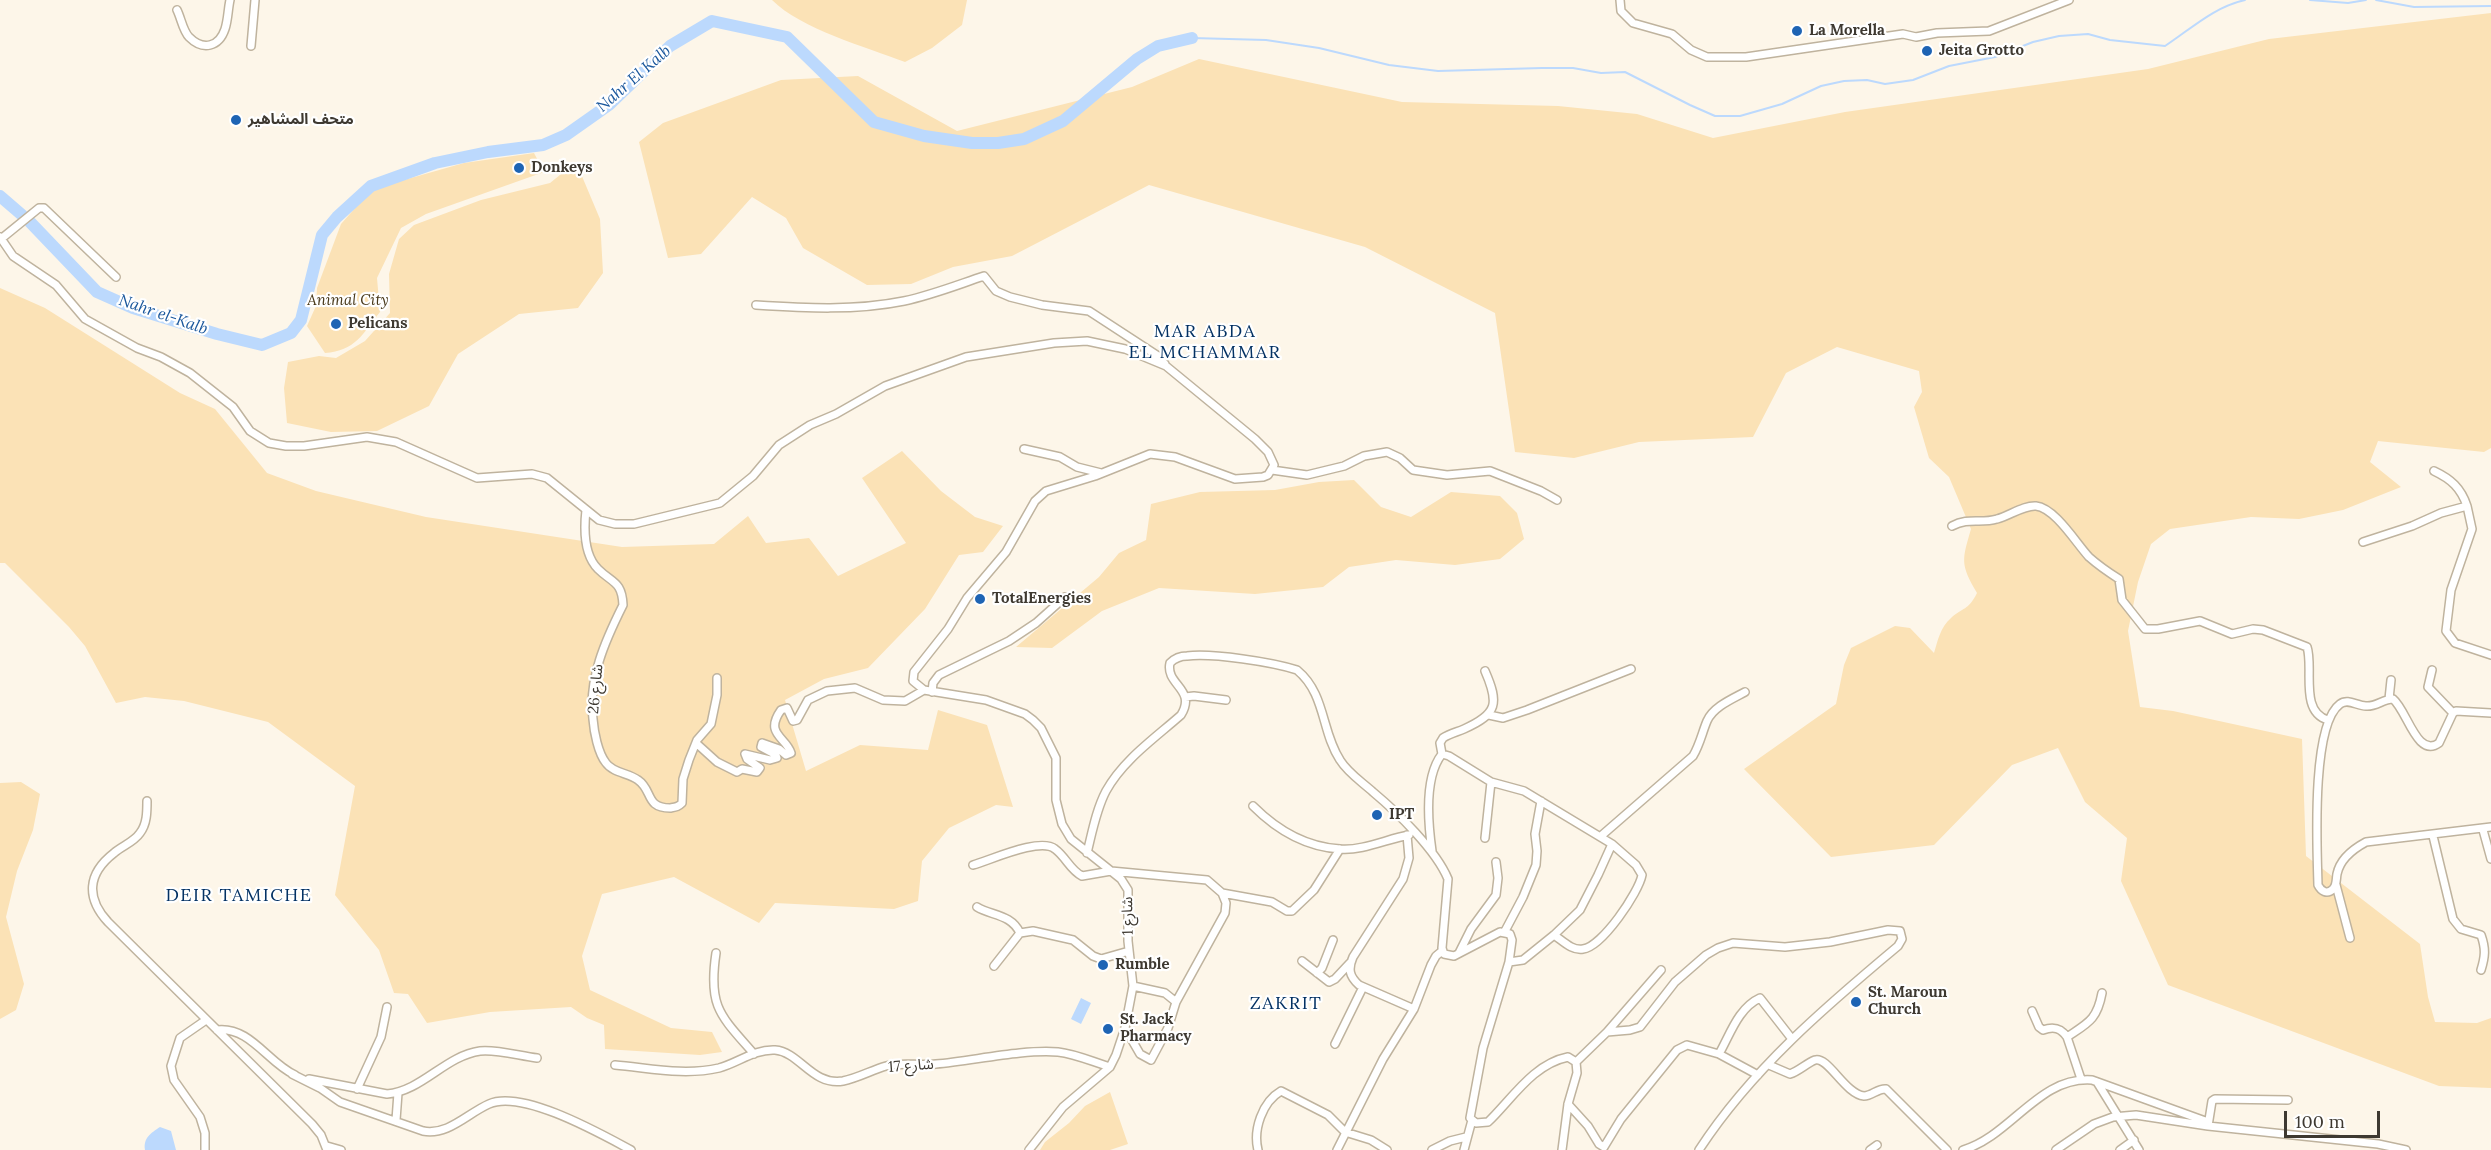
<!DOCTYPE html>
<meta charset="utf-8">
<style>
body{margin:0}
#map{position:relative;width:2491px;height:1150px;overflow:hidden;background:#fdf6e9;font-family:Lora,serif}
canvas{display:block}
.scale{position:absolute;left:2284px;top:1111px;width:96px;height:27px;box-sizing:border-box;border:3px solid #3e3931;border-top:0;padding-left:8px;font-size:18px;line-height:21px;white-space:nowrap;color:#3e3931;-webkit-text-stroke:4px #fff;paint-order:stroke}
</style>
<div id="map">
<canvas width="2491" height="1150"></canvas>
<div class="scale">100 m</div>
</div>
<script>
const c = document.querySelector('canvas').getContext('2d');
c.lineJoin = 'round';
function paint(path, color) { c.fillStyle = color; c.fill(path, 'evenodd'); }
function strokePath(path, color, width, dash) { c.strokeStyle = color; c.lineWidth = width; c.lineCap = dash ? 'butt' : 'round'; c.setLineDash(dash || []); c.stroke(path); }
function drawText(font, color, halo, rows, align = 'center') {
  c.font = font + ' Lora,"Noto Sans Arabic",serif'; c.lineWidth = 4.5; c.setLineDash([]); c.textBaseline = 'middle'; c.strokeStyle = halo; c.fillStyle = color; for (const [text, x, y, turn = 0] of rows) {
    c.save(); c.translate(x, y); c.rotate((+turn || 0) * Math.PI / 180); c.textAlign = isNaN(turn) ? turn : align; if (halo) c.strokeText(text, 0, 0); c.fillText(text, 0, 0); c.restore();
  }
}
const green = new Path2D(`
 M772,0H967L962,25L932,48L905,62C866,47 801,29 772,0Z
 M2491,13V448L2484,452L2378,441L2370,462L2401,487L2343,510L2299,519L2251,517L2170,529L2151,544L2138,582L2128,631L2140,707L2173,711L2302,739L2306,856L2420,944L2428,997L2435,1022L2477,1023L2491,1018V1088L2439,1086L2168,985L2121,881L2127,838L2085,802L2058,748L2012,765L1934,845L1831,857L1744,769L1836,704L1844,665L1851,648L1895,626L1910,628L1934,653C1938,640 1940,628 1951,618C1963,607 1968,611 1977,593C1960,564 1962,560 1971,529L1949,477L1929,458L1914,407L1922,392L1919,371L1837,347L1786,373L1753,437L1639,442L1574,458L1515,452L1495,313L1365,247L1149,185L1012,256L953,267L911,284L867,285L803,248L786,218L752,197L701,254L668,258L639,142L663,123L781,80L858,76L957,131L1132,87L1199,59L1402,102L1558,106L1637,114L1713,138L1845,112L2148,69L2269,39Z
 M534,153L544,172L426,214L401,228L377,278L380,312C363,334 355,351 325,353L307,326L316,306L317,288L341,224L372,189L464,163Z
 M576,162L600,219L603,273L578,308L519,314L458,354L429,406L377,431L331,432L287,423L284,388L288,362L319,356L336,358L365,341L390,313L389,274L399,239L414,225L481,200L550,183Z
 M0,288L45,308L180,393L215,409L267,473L316,491L426,517L622,547L714,544L748,516L766,543L809,538L838,576L906,543L862,478L902,451L941,491L975,517L1003,526L983,552L959,555L925,609L868,668L824,679L785,700L806,771L860,745L928,750L938,710L987,725L1013,807L996,805L949,828L922,861L918,901L894,909L775,903L759,923L674,877L602,894L582,956L590,990L671,1028L712,1032L722,1052L700,1055L605,1049L604,1025L587,1018L571,1007L490,1012L427,1023L408,994L394,993L379,950L335,895L355,786L268,722L184,701L145,697L116,703L85,646L69,627L5,563H0Z
 M1354,480L1381,507L1411,517L1451,492L1500,496L1517,513L1524,539L1500,559L1455,565L1396,560L1349,567L1323,587L1255,594L1159,588L1102,611L1052,648L1016,647L1099,577L1119,553L1146,540L1151,504L1200,492L1275,490L1319,482Z
 M21,782L40,794L33,830L17,871L6,917L24,984L16,1010L0,1019V783Z
 M1110,1092L1128,1144L1110,1150H1040L1045,1142L1069,1123L1085,1106Z`);
const water = new Path2D(`
 M1081,998L1091,1003L1081,1024L1071,1019Z
 M160,1127L171,1131L176,1150H145C143,1138 151,1133 160,1127Z`);
const stream = new Path2D(`
 M2310,0L2348,3L2366,0
 M2376,0L2414,7L2491,6
 M1192,38L1266,40L1319,48L1389,65L1438,71L1542,68H1573L1601,73L1625,72L1690,105L1715,116H1740L1782,104L1821,86L1844,81L1867,80L1885,84L1913,80L1949,66L1995,57L2033,42L2059,36L2088,34L2110,40L2165,46C2192,28 2214,7 2245,0`);
const river = new Path2D(`
 M0,196L22,215
 M30,222L97,292L133,308L217,334L262,345L291,333L301,320L322,235L337,217L371,186L435,163L488,152L543,145L566,135L610,104L670,46L712,21L787,37L874,122L924,136L972,143H998L1024,139L1063,121L1137,59L1158,46L1192,38`);
const minor = new Path2D(`
 M1620,0L1621,11L1633,23L1672,34L1691,50L1707,57H1746L1903,34L1916,37L1937,33L1989,31L2069,0
 M177,10C181,18 183,31 189,37C203,51 219,47 225,29C228,20 228,9 230,0
 M251,46L255,0
 M0,237L13,256L56,285L85,319L137,348L161,357L190,373L233,407L250,431L269,443L286,446H304L367,437L396,442L477,478L532,474L547,478L599,520L615,524H634L720,503L753,476L779,445L810,425L836,414L885,386L966,357L1054,343L1087,341L1125,349L1166,366L1255,439L1268,452L1274,465L1268,475L1263,477L1235,479L1175,457L1150,454L1095,476L1046,491L1035,501L1006,552L967,598L948,629L914,672L913,681L924,690L986,700L1025,714L1033,720L1041,728L1056,758V800L1062,824L1071,839L1121,879L1128,890V941L1133,986L1125,1028L1116,1055L1110,1067L1063,1107L1029,1150
 M1,239L39,208H44L116,277
 M756,305C805,308 855,311 904,301C932,295 957,285 984,276L996,291L1010,297L1042,305L1089,311L1158,356L1165,364
 M1024,449L1060,457L1077,467L1101,473
 M1272,470L1307,475L1344,466L1364,456L1387,452L1400,458L1413,470L1447,475L1490,471L1541,491L1557,500
 M2434,471C2451,479 2461,488 2467,506
 M586,510C584,528 584,555 598,569C612,583 622,581 623,605C605,641 588,679 593,719C594,732 598,753 606,763C613,773 629,773 638,780C653,790 645,808 670,808C676,807 678,807 682,803L683,779L689,760L697,740L711,724L717,695V678
 M1952,526C1969,517 1980,524 1997,519C2009,516 2024,505 2036,506C2055,508 2076,543 2089,557C2098,565 2108,572 2119,579L2122,600L2145,629H2158L2200,621L2232,634L2253,629L2263,630L2307,647C2314,667 2299,712 2328,720
 M2363,542L2412,526L2441,513L2467,506L2472,529L2451,590L2446,631L2455,643L2491,655
 M2432,670L2428,687L2453,713
 M932,692L933,683L939,675L1009,641L1036,623L1065,597
 M1185,697L1194,696L1226,700
 M2389,699L2391,680
 M2491,713L2456,711L2453,713L2439,743C2417,759 2407,710 2393,699C2383,699 2376,707 2366,706C2357,706 2348,698 2340,704C2311,725 2317,848 2318,885C2321,891 2327,895 2333,889C2337,885 2336,879 2337,874C2340,859 2353,849 2366,842L2491,827
 M1489,715L1503,718L1527,710L1631,669
 M696,743L717,762L737,772L742,769L757,772L760,768L747,759L745,754L770,760L777,758L776,755L761,747L762,743L779,749L786,755L791,753C786,737 764,734 781,710L787,708L793,721L797,720L808,700L827,691L855,688L883,700L905,701L924,690
 M1442,754L1440,743L1443,738C1449,734 1457,732 1464,729C1498,714 1499,703 1485,671
 M147,801C147,812 147,824 140,833C134,842 122,846 114,853C87,874 86,898 108,922L312,1124L321,1135L327,1150
 M1253,806C1277,830 1305,847 1340,849C1362,851 1387,839 1409,835
 M2483,830L2491,859
 M1407,835L1409,858L1403,879L1353,957C1348,969 1349,976 1359,985L1414,1009
 M1601,836L1693,756C1700,744 1702,733 1707,721C1713,707 1732,699 1745,692
 M2433,836L2453,919L2461,929L2481,935C2486,949 2485,957 2481,970
 M1485,838L1491,782
 M1432,851C1428,823 1424,777 1442,754L1449,756L1491,782L1524,791L1612,844L1598,875L1580,910L1554,935L1523,960L1509,962
 M1087,853C1092,833 1096,810 1106,791C1123,760 1155,738 1181,715C1197,689 1165,685 1170,663C1174,659 1181,656 1187,656C1213,653 1272,662 1297,670C1326,694 1321,731 1340,760C1348,773 1362,782 1373,792C1397,812 1436,850 1448,879L1442,948L1444,954L1454,956L1500,932L1510,934L1512,940L1509,962L1483,1048L1470,1118L1476,1123L1488,1122C1512,1099 1533,1064 1568,1057L1576,1062L1577,1073L1568,1104L1562,1150
 M973,865C991,860 1040,837 1055,849C1066,857 1070,870 1082,876L1111,871L1207,880L1222,893L1226,903L1225,913L1176,1002
 M2336,885L2350,938
 M1222,893L1272,902L1287,911H1292L1314,890L1340,849
 M977,907C992,916 1011,914 1020,933
 M1505,931L1523,897L1536,865L1537,851L1535,834L1541,801
 M1554,935C1563,941 1572,951 1583,949C1602,947 1639,892 1642,875L1636,865L1612,844
 M716,953C708,1007 720,1015 754,1054
 M1459,953L1471,929L1496,895L1498,878L1496,862
 M1302,961L1329,982L1335,979L1350,963
 M994,966L1020,933L1033,931L1073,940L1093,956L1101,959L1129,951
 M1317,973L1322,968L1333,940
 M2032,1011L2039,1027L2043,1030C2054,1026 2061,1028 2067,1037
 M1125,1028L1140,1054L1151,1060L1168,1028L1176,1002L1165,993L1133,986
 M217,1030C250,1026 268,1063 295,1075
 M1607,1032L1661,970
 M1335,1044L1363,987
 M1576,1062L1607,1032L1630,1030L1640,1027L1675,982L1706,955L1718,948L1733,943L1785,947L1830,942L1888,930L1900,931L1902,939L1898,946C1825,1007 1751,1070 1699,1150
 M615,1065C650,1068 684,1076 719,1068C738,1063 754,1049 775,1050C800,1052 812,1086 843,1081C858,1078 872,1070 886,1066C901,1062 920,1066 936,1064C972,1061 1023,1049 1058,1052C1076,1054 1093,1062 1110,1067
 M1769,1065L1790,1074C1799,1071 1807,1063 1815,1060C1828,1056 1845,1094 1864,1096C1872,1096 1878,1088 1886,1089L1947,1150
 M292,1074L320,1088L340,1102L423,1131C448,1136 468,1113 489,1104C522,1089 601,1134 631,1150
 M1758,1075L1719,1054C1730,1035 1738,1008 1760,998L1792,1039
 M309,1079L387,1094C422,1091 445,1056 480,1051C496,1049 520,1056 537,1058
 M2081,1079L2067,1037C2088,1023 2097,1020 2102,993
 M2097,1082L2139,1150
 M357,1089L381,1037L387,1007
 M1568,1104L1588,1126L1599,1144L1604,1147L1621,1119L1677,1050L1687,1045L1719,1054
 M396,1120L398,1093
 M2208,1126L2212,1101L2215,1099L2288,1100
 M327,1146L341,1150
 M205,1150V1133L200,1117L174,1080L171,1066L180,1038L206,1020
 M1258,1150C1253,1130 1262,1102 1281,1091L1328,1115L1345,1132L1371,1140L1387,1150
 M1337,1150L1383,1059L1414,1009L1431,965L1436,956L1442,951
 M1432,1150L1450,1141L1466,1137
 M1464,1150L1472,1120
 M1870,1150L1877,1145
 M1963,1150C2011,1136 2039,1076 2092,1080L2208,1122
 M2056,1150L2094,1124L2113,1117L2136,1115L2208,1126L2378,1144L2406,1150
 M2120,1150L2134,1140`);
const markers = [
 [1797,31,6,"#1e64b4"],
 [1927,51,6,"#1e64b4"],
 [236,120,6,"#1e64b4"],
 [519,168,6,"#1e64b4"],
 [336,324,6,"#1e64b4"],
 [980,599,6,"#1e64b4"],
 [1377,815,6,"#1e64b4"],
 [1103,965,6,"#1e64b4"],
 [1856,1002,6,"#1e64b4"],
 [1108,1029,6,"#1e64b4"]
];
const poiNames = [
 ["La Morella",1809,31],
 ["Jeita Grotto",1939,51],
 ["متحف المشاهير",248,120],
 ["Donkeys",531,168],
 ["Pelicans",348,324],
 ["TotalEnergies",992,599],
 ["IPT",1389,815],
 ["Rumble",1115,965],
 ["St. Maroun",1868,993],
 ["Church",1868,1010],
 ["St. Jack",1120,1020],
 ["Pharmacy",1120,1037]
];
const parkNames = [
 ["Animal City",348,301]
];
const streetNames = [
 ["شارع 26",596,689,-85],
 ["شارع 1",1128,916,-91],
 ["شارع 17",911,1066,-4]
];
const waterNames = [
 ["Nahr El Kalb",634,79,-41],
 ["Nahr el-Kalb",163,315,19]
];
const quarterNames = [
 ["MAR ABDA",1205,332],
 ["EL MCHAMMAR",1205,353],
 ["DEIR TAMICHE",239,896],
 ["ZAKRIT",1286,1004]
];
paint(green, '#fbe2b6');
paint(water, '#bcd9fd');
strokePath(stream, '#bcd9fd', 2);
strokePath(river, '#bcd9fd', 12);
strokePath(minor, '#bfb39e', 10);
strokePath(minor, '#fff', 7);
for (const [x, y, r, color] of markers) { const dot = new Path2D(); dot.arc(x, y, r, 0, 2 * Math.PI); c.fillStyle = color; c.fill(dot); strokePath(dot, '#fff', 2); }
drawText('bold 15px', '#3e3931', '#fff', poiNames, 'left');
drawText('italic 15px', '#49391a', '#fff', parkNames);
drawText('15px', '#3e3931', '#fff', streetNames);
drawText('italic 16px', '#1a579c', '#fff', waterNames);
c.letterSpacing = '1.5px';
drawText('18px', '#033163', '#fff', quarterNames);
c.letterSpacing = '0px';
</script>
